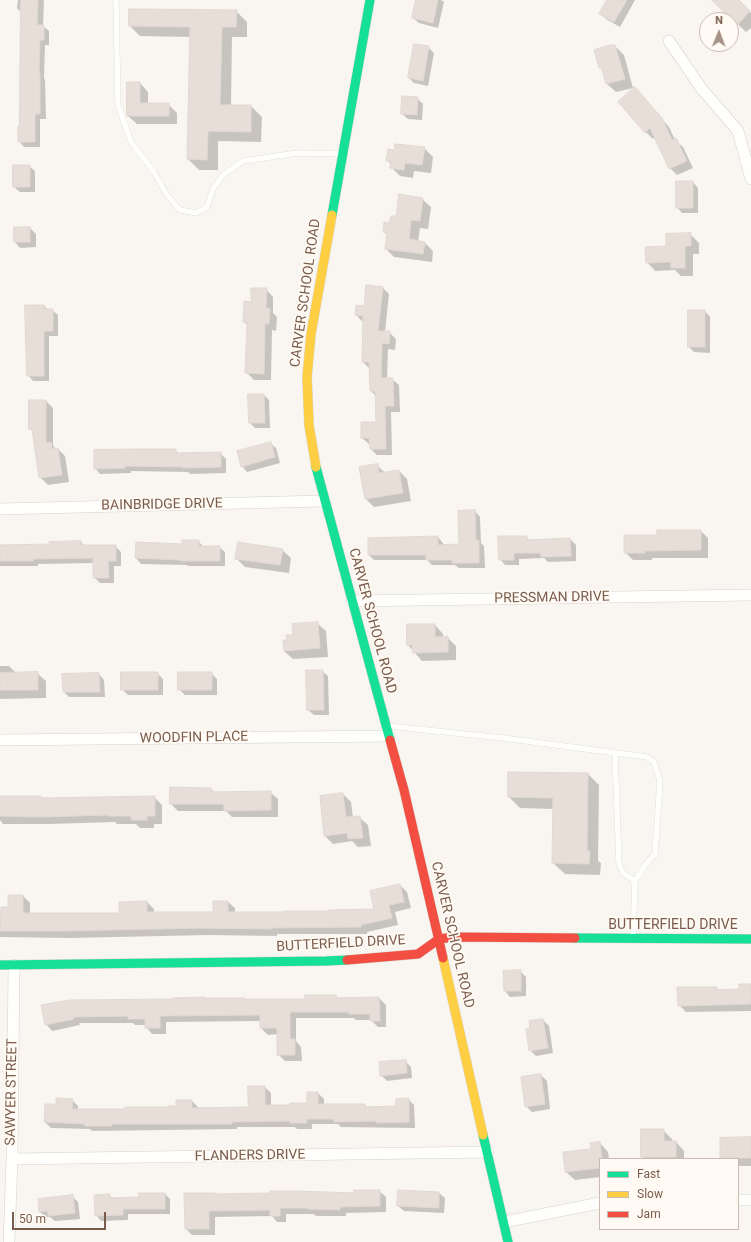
<!DOCTYPE html>
<style>
body{margin:0}
#map{position:relative;width:751px;height:1242px;overflow:hidden;background:#f9f5f0;font-family:Roboto,sans-serif}
canvas{display:block}
.legend{position:absolute;left:599px;top:1158px;width:140px;height:72px;box-sizing:border-box;background:#fffaf3;border:1px solid #cabbb1;margin:0;padding:5px 7px;list-style:none;font-size:12px;color:#7a5c4d}
.legend li{display:flex;align-items:center;gap:8px;height:20px}
.legend b{width:20px;border:1px solid #cabbb1}
.north{position:absolute;left:699px;top:12px;width:40px;height:40px;box-sizing:border-box;background:#fffaf3;border:1px solid #cabbb1;border-radius:50%;rotate:1deg;font-size:11px;font-weight:700;line-height:16px;text-align:center;color:#7a5c4d}
.north::after{content:'';display:block;margin:auto;width:14px;height:18px;background:#a69286;clip-path:polygon(50% 0,100% 100%,50% 72%,0 100%)}
.scale{position:absolute;left:12px;top:1212px;width:94px;height:18px;box-sizing:border-box;border:2px solid #7a5c4d;border-top:0;padding-left:5px;font-size:12px;line-height:14px;white-space:nowrap;color:#7a5c4d;-webkit-text-stroke:3px #fffaf3;paint-order:stroke}
</style>
<div id="map">
<canvas width="751" height="1242"></canvas>
<ul class="legend">
<li><b style="height:5px;background:#16e098"></b>Fast</li>
<li><b style="height:5px;background:#ffcf43"></b>Slow</li>
<li><b style="height:5px;background:#f24e42"></b>Jam</li>
</ul>
<div class="north">N</div>
<div class="scale">50 m</div>
</div>
<script>
const c = document.querySelector('canvas').getContext('2d');
c.lineJoin = 'round';
function paint(path, color) { c.fillStyle = color; c.fill(path, 'evenodd'); }
function strokePath(path, color, width, dash) { c.strokeStyle = color; c.lineWidth = width; c.lineCap = dash ? 'butt' : 'round'; c.setLineDash(dash || []); c.stroke(path); }
function drawText(font, color, halo, rows, align = 'center') {
  c.font = font + ' Roboto,sans-serif'; c.lineWidth = 3.5; c.setLineDash([]); c.textBaseline = 'middle'; c.strokeStyle = halo; c.fillStyle = color; for (const [text, x, y, turn = 0] of rows) {
    c.save(); c.translate(x, y); c.rotate((+turn || 0) * Math.PI / 180); c.textAlign = isNaN(turn) ? turn : align; if (halo) c.strokeText(text, 0, 0); c.fillText(text, 0, 0); c.restore();
  }
}
const shadow = new Path2D(`
 M18,0H43L44,1L43,26L49,31V45H45L44,78L45,80L46,119H40V147H24L19,141L20,127L21,12L17,8Z
 M417,0H441L444,2L438,28L419,23L413,18Z
 M608,0H635L620,27L606,19L600,13Z
 M713,0H737L751,13V28L746,32Z
 M236,11L247,22V37H232L231,106H251L262,117L261,142L218,141V170H199L188,159L191,37L140,36L130,26Z
 M615,46L624,55L633,88L616,92L607,84L604,71L600,67Z
 M428,47L434,53L428,86L414,83L409,78Z
 M140,83L148,92V104H168L177,113V124H137L128,116Z
 M642,96L669,127L675,140L683,147L693,168L677,175L670,168L655,137L653,139L646,132Z
 M417,98L423,104L422,120L408,119L402,114Z
 M424,148L433,157L431,173L414,171L413,178L400,176L392,168V165L387,160L395,151Z
 M29,166L35,171V192H20L14,187Z
 M693,182L698,188V213H682L677,207Z
 M422,199L431,207L428,229L420,228L418,242L425,243L433,251L432,262L394,257L386,249L388,236L384,232L397,217Z
 M15,228H30L36,234V247L20,248L15,242Z
 M690,234L699,243V254H693V276H681L675,270L655,271L647,262L667,247Z
 M383,288L389,294L385,332H389L396,339L395,350L388,349L387,379H392L399,385L400,412H391L392,455H377L371,449L370,444H369L362,438L377,423L376,396L371,391L370,369L363,362L364,321H362L356,315Z
 M266,289L273,297V313L277,317L276,331L272,330L271,380H254L246,372L248,326L244,322L252,303Z
 M44,306L48,310H52L58,315V336H49V381H33L28,375Z
 M705,311L710,317V353L694,352L689,347Z
 M264,395L269,400L270,428H255L250,423Z
 M46,401L53,408V446L56,449H58L65,456L69,482L48,485L40,477L34,433L30,428Z
 M270,443L276,448L280,463L247,472L242,466Z
 M175,450L179,454L220,453L226,459V473L190,474L188,472L131,471V473L100,474L95,468Z
 M377,465L385,473L399,471L407,479L411,501L374,507L366,499Z
 M475,511L480,517L481,543L484,546L485,568H459L455,565H432L427,560H374L369,555L438,537L443,543V546L460,545Z
 M701,531L708,538V558H652V560H633L625,552L658,536Z
 M526,537L530,541L570,539L576,545V561L548,562L544,558L519,559V565H505L500,559Z
 M198,541L204,547H219L225,552V566H188L187,565L141,564L136,558V543L183,545Z
 M81,542L85,546H115L121,552V566H114V583H100L94,577V563L38,564V566H0V546L51,545L50,543Z
 M282,550L291,558L289,573L245,567L236,558Z
 M317,623L326,631L328,657L293,659L284,651L288,641L294,636Z
 M435,625L443,634V638L447,637L456,646V660L422,661L408,645Z
 M0,666H9L16,673H37L46,681V698L0,699Z
 M322,671L328,676L329,715H314L308,710Z
 M157,673L163,679V695H128L122,689Z
 M211,673L217,679V695H185L179,689Z
 M99,674L104,680L105,697H69L64,692Z
 M588,774L599,785L598,861L601,863L600,875L565,874L553,863L554,809L520,808L509,797Z
 M211,789L215,793L270,792L278,799V817H232L226,811H178L171,804Z
 M343,794L351,802L353,818L359,817L368,825L371,846L358,847L352,841L333,844L325,836Z
 M0,797H41L43,799L154,797L162,805V824H154V828H140L136,824H117L115,822L49,824H3L0,820Z
 M400,885L407,892L411,908L395,912L398,925L367,932V934H277V936L208,935L70,938L0,937V915H2L23,896L30,903V914H120L147,902L154,909V913H214L228,902L235,908V913L329,912L376,910Z
 M520,971L526,977V996L510,997L505,991L504,972Z
 M751,985V1011L686,1012L679,1005L716,988L719,991L740,990Z
 M336,996L338,999L379,998L386,1005V1027H378L371,1020H356L354,1018H296V1041L301,1047L302,1061H285L278,1054V1034L268,1035L261,1028V1021L166,1022V1034H152L146,1027V1025H135L133,1023H79L80,1025L52,1031L46,1024L42,1006L206,999L306,1000Z
 M543,1020L549,1026L553,1053L536,1056L530,1050L531,1029Z
 M405,1061L411,1067L412,1078L387,1081L381,1075Z
 M541,1075L547,1081L550,1109L532,1112L526,1106Z
 M249,1087H265L271,1093V1106H291L308,1104V1093H318L324,1099V1105H365L367,1108L397,1107L408,1099L414,1105L415,1128L341,1127L338,1124H312V1129H297L295,1127H237V1129L92,1131L90,1129L51,1128L45,1122L57,1105L72,1100L78,1106V1110H126L177,1107L192,1101L198,1107V1109L249,1108Z
 M663,1130L672,1139V1142H676L684,1151V1159H644L642,1156Z
 M751,1138V1166H738V1159H723L721,1158Z
 M600,1143L608,1152L609,1159H600V1177L575,1180L566,1172Z
 M379,1191L386,1197V1212L346,1213V1216H316L314,1214H286V1222H277L272,1216L215,1217V1235H192L186,1229L216,1195L355,1194Z
 M439,1193L445,1198L444,1213L404,1211L398,1206Z
 M165,1194L170,1199V1214H128V1220L101,1221L96,1215L109,1195L112,1198H140Z
 M72,1196L78,1202L80,1219L55,1221L50,1217H46L40,1212Z`);
const building = new Path2D(`
 M21,0H38L37,25H44V40H40L39,73H40V114H35V142H18V126H19Z
 M416,0H438L433,23L412,18Z
 M607,0H627L614,22L599,14Z
 M712,0H739L750,11L737,25Z
 M129,9L237,10L236,27H222L220,105H251V132L208,131L207,160L187,159L190,27L129,26Z
 M414,44L429,46L423,81L408,78Z
 M611,45H615L625,79L606,84L601,67L599,68L594,50Z
 M127,82H140V103H169V116H127Z
 M635,87L662,118L672,140L676,138L687,161L669,169L650,128L645,133L618,102Z
 M402,96L418,97L417,115L401,114Z
 M395,144L425,147L422,165L405,163L404,170L390,168L391,161H386L388,149L394,150Z
 M13,165H30V187H13Z
 M676,181H693V208H676Z
 M399,194L423,198L420,221L411,220L409,239L425,242L423,254L385,249L387,233L383,232L384,222L389,223L391,216H396Z
 M14,227H30V242H14Z
 M691,233V246H685V268H671V262L646,263L645,247L666,246V234Z
 M366,285L383,287L378,331H390L389,344L382,343L381,378H393L394,406H385L386,449H370L369,438H361V422H376L375,391H370L369,362H362L363,316L355,315L356,305L364,306Z
 M251,288H267L266,308L270,309L269,324H265L264,374L245,373L247,323L243,322L244,301L251,302Z
 M25,305H44V309H53V331H44V376H27Z
 M688,310H705V347H688Z
 M248,394H264L265,423H249Z
 M29,400H46V443L51,442L52,449L58,448L62,475L39,478L32,429H29Z
 M271,442L275,457L241,467L237,451Z
 M138,449H176V453L221,452V467L183,468V467L125,466V468L94,469V450Z
 M378,464L379,473L399,470L403,493L365,499L359,467Z
 M475,510L476,540H479V563H452V560H426V555H368V538L438,536V545L459,544L458,511Z
 M657,530H701V550L645,551V553H624V535H657Z
 M498,536H527V540L570,538L571,556L541,557V553H514V560H499Z
 M182,540H199V546H220V561H181V560L135,558L136,542L182,544Z
 M81,541V545H116V561H108L109,578H93V558L33,559V561H0V545L50,544L49,542Z
 M238,542L283,549L280,565L235,559Z
 M318,622L320,648L284,651L283,640H287L286,635H293L292,624Z
 M407,624H435V637L448,636V652L413,653L412,645H407Z
 M306,670H323L324,710H307Z
 M38,672V690H0V673Z
 M121,672H158V690H121Z
 M178,672H212V690H178Z
 M99,673L100,692H63L62,674Z
 M508,772L588,773L587,851H590L589,864L552,863L553,798L508,797Z
 M170,787L211,788V792L271,791V810L224,811V804H170Z
 M343,793L346,817L360,816L363,838L348,839L347,833L324,836L320,796Z
 M0,796H41V798L155,796V816H147V820H131V816H108V815L41,817L0,816Z
 M400,884L404,902L389,905L392,918L361,925V927L271,928V929L200,928L63,931H0L1,907H8V895H23V913H119V902L147,901V912H213V901H228V912H284V911H328V910L374,909L370,891Z
 M521,970V991H504L503,971Z
 M739,984H751V1004L678,1006L677,987H717V990L739,989Z
 M305,995H336V998L379,997L380,1021H370V1014H349V1012H290V1039H295V1055H277V1028H260V1015L160,1016V1028H145V1019H128V1016L73,1017L74,1019L45,1025L41,1005L70,1000L173,999V998L205,997V998H245V999H305Z
 M543,1019L548,1048L529,1051L526,1029L530,1028L529,1021Z
 M406,1060L407,1073L380,1076L379,1062Z
 M541,1074L545,1104L525,1107L521,1077Z
 M248,1086H265V1105H290V1103H307V1092H318V1104H365V1107L396,1106V1099L409,1098V1122L376,1123V1121L334,1122V1119H306L307,1123H290V1121L232,1122V1124H112V1126H85V1124L44,1122L45,1104H56V1098L73,1099L72,1109H125V1107H168V1106H176V1100H192V1108L248,1107Z
 M641,1129H664V1141H676V1157H641Z
 M751,1137V1158H720V1138Z
 M600,1142L602,1159H600V1168L565,1172L563,1152L591,1149L590,1143Z
 M354,1190H380V1206L340,1207V1210L308,1209V1208H280V1216H270V1210L209,1211V1229H185L184,1193H215V1194L270,1193V1191H296L354,1193Z
 M398,1190L439,1192V1208L397,1206Z
 M139,1193H165V1209H123V1215L95,1216L94,1195L110,1194V1198L139,1197Z
 M73,1195L75,1213L48,1216V1211L39,1212L38,1199Z`);
const lane = new Path2D(`
 M116,0L118,105L131,142L154,172L167,195L180,210L196,213L207,207L213,189L223,175L243,161L297,153L342,154
 M388,726L503,738L647,757L654,762L660,781L655,854L645,865L635,881L633,938
 M615,753L619,864L623,873L635,881`);
const street = new Path2D(`
 M669,41L701,88L738,131L751,179
 M0,509L324,501
 M352,601L751,595
 M0,740L389,736
 M12,1159L488,1152
 M738,1200H751
 M504,1222L600,1203
 M9,1242L12,1159L14,965`);
const fast = new Path2D(`
 M332,215L370,0
 M316,467L390,740
 M575,938L751,939
 M0,965L326,961L347,960
 M483,1135L508,1242`);
const slow = new Path2D(`
 M316,467L309,425L307,377L311,334L332,215
 M443,958L483,1135`);
const jam = new Path2D(`
 M390,740L404,790L443,958
 M347,960L418,954L439,939L454,937L575,938`);
const streetNames = [
 ["CARVER SCHOOL ROAD",306,293,-82],
 ["BAINBRIDGE DRIVE",162,505,-1],
 ["PRESSMAN DRIVE",552,598,-1],
 ["CARVER SCHOOL ROAD",372,621,75],
 ["WOODFIN PLACE",194,738,-1],
 ["BUTTERFIELD DRIVE",673,925],
 ["CARVER SCHOOL ROAD",452,935,77],
 ["BUTTERFIELD DRIVE",341,944,-3],
 ["SAWYER STREET",12,1092,-89],
 ["FLANDERS DRIVE",250,1156,-1]
];
paint(shadow, '#0003');
paint(building, '#e6ded7');
strokePath(building, '#e2d8d2', 1);
strokePath(lane, '#d7d1cb', 6);
strokePath(street, '#d7d1cb', 12);
strokePath(fast, '#d9d2cb', 10);
strokePath(slow, '#d9d2cb', 10);
strokePath(jam, '#d9d2cb', 10);
strokePath(lane, '#fefefd', 5.5);
strokePath(street, '#fefefd', 11);
strokePath(fast, '#16e098', 9);
strokePath(slow, '#ffcf43', 9);
strokePath(jam, '#f24e42', 9);
drawText('14px', '#7a5c4d', '#fffaf3', streetNames);
</script>
